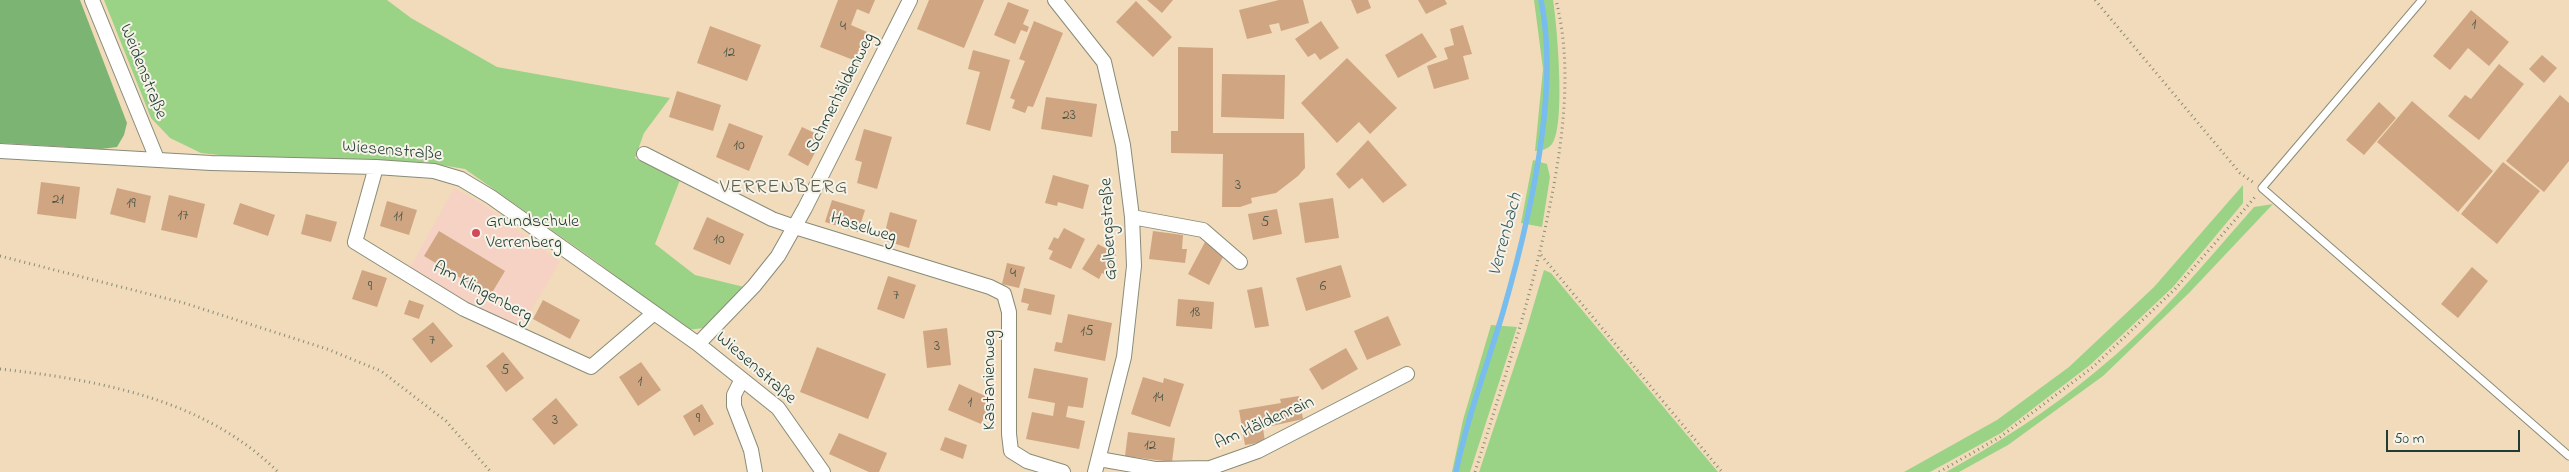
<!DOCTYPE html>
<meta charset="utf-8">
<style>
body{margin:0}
#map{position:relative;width:2569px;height:472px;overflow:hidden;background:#f1dbba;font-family:"Indie Flower",sans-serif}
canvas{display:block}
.scale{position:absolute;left:2386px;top:430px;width:134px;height:22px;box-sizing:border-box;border:2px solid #1f3d34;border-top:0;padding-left:6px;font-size:15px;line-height:18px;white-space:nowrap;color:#1f3d34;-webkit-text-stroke:4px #f7f3e8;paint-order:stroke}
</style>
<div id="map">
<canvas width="2569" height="472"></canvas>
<div class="scale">50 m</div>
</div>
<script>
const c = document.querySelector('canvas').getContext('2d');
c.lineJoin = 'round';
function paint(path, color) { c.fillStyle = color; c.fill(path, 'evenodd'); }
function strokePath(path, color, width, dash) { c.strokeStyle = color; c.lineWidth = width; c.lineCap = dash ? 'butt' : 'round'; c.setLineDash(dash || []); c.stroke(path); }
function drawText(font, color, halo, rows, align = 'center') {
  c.font = font + ' "Indie Flower",sans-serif'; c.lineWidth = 4; c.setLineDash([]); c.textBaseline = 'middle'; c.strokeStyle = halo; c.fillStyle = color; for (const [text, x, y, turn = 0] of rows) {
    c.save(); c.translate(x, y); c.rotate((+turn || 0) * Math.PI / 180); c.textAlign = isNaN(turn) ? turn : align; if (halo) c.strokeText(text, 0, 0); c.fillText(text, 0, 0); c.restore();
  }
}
const built = new Path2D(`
 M454,188L483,204L560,262L520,328L469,305L410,268Z`);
const green = new Path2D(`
 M104,0H387L411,18L497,67L670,98L644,133L635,158L680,180L655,244L695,275L744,287L704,328L687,330L597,262L465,169L423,162L245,158L201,153L170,138L151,118Z
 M1534,0H1553C1557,24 1566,126 1552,144C1547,150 1542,150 1535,151L1543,69Z
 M1533,160L1547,164L1550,177L1542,227L1521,223Z
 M2243,185V203L2173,287L2090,365L2001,433L1930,472H1904L1997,420L2069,367L2154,287Z
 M2273,204L2189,293L2103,376L2008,445L1959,472H1946C1998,443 2048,411 2094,373C2154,325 2204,264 2254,207Z
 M1544,270L1551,273L1718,472H1479L1526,331Z
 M1491,325L1517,327L1470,472H1452L1463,420Z`);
const forest = new Path2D(`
 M0,0H80L127,123L124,135L117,147L101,149L0,143Z`);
const stream = new Path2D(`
 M1456,472C1467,418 1487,366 1503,312C1520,253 1534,197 1542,135C1548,90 1550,45 1541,0`);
const building = new Path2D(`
 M838,0H875L869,14L857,9L851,25L867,32L856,61L820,47Z
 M929,0H984L964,48L917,29Z
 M1147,0H1173L1162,13Z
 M1279,0H1303L1309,23L1281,31L1279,23L1269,25L1272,33L1247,39L1239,10Z
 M1351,0H1368L1371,8L1357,14Z
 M1418,0H1445L1447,4L1426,14Z
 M1136,1L1172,37L1153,57L1116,22Z
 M1008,2L1029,10L1023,24L1029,27L1027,32L1021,30L1015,44L994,35Z
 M2471,10L2509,42L2489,66L2468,48L2450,70L2433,56Z
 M1034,21L1063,33L1033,107L1028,106L1025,113L1012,108L1015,100L1010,98L1025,61L1019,59Z
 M1321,21L1339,48L1320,60L1315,53L1308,57L1295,39Z
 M1463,25L1472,54L1463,56L1469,79L1434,89L1427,66L1448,59L1444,48L1454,45L1450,29Z
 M710,26L761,45L747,81L697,63Z
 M1422,33L1437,57L1398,78L1385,55Z
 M1178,47L1213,48V133H1304L1305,168L1298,176L1276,193L1251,198L1252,203L1240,207H1222L1223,154L1171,153V131H1178Z
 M973,50L1010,60L990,131L966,124L980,72L968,69Z
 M2542,55L2557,68L2544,83L2529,69Z
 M1347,58L1397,108L1370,134L1359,122L1337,143L1301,103Z
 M2499,64L2524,84L2479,140L2448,116L2465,95L2471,99Z
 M1222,74L1285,75L1284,119L1221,117Z
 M677,91L721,105L713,131L669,117Z
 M2560,95L2569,103V161L2544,192L2506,161Z
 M1046,97L1097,104L1092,137L1041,129Z
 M2412,101L2493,171L2458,212L2377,142Z
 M2379,102L2396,118L2364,155L2346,140Z
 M729,123L763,136L749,171L716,157Z
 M802,127L823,137L808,166L788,155Z
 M864,129L892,137L877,189L857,183L862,162L855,160Z
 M1368,140L1407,185L1383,203L1362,178L1349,189L1336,174Z
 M2503,162L2540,191L2497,244L2461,214Z
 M1053,175L1089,185L1083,209L1058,202L1057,206L1045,203Z
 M41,182L80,187L76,219L37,214Z
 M117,188L151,196L145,223L110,214Z
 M169,195L205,204L197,238L161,230Z
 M1333,198L1339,238L1305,243L1299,203Z
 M832,200L865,210L858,232L825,222Z
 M387,201L417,210L409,235L380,226Z
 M240,203L275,215L268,236L233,224Z
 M1277,209L1282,234L1253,240L1248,214Z
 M890,212L917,220L909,248L883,240Z
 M306,214L337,222L331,242L301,234Z
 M707,217L744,234L730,265L693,249Z
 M1064,228L1085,239L1071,269L1049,259L1053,251L1048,249L1054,237L1058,239Z
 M439,231L505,271L490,296L424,256Z
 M1153,231L1183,235L1182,249H1187L1185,263L1149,259Z
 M1205,242L1225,253L1209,285L1188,274Z
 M1098,244L1116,254L1110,277L1102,273L1099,279L1082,269Z
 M1007,263L1025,267L1019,288L1002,284Z
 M1341,265L1351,297L1306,311L1296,278Z
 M2472,267L2488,281L2458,318L2441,304Z
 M362,270L387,278L377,307L352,299Z
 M888,276L916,285L904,319L877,309Z
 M1262,287L1269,326L1255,328L1247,290Z
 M1024,288L1055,295L1051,315L1027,310L1029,304L1021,302Z
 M1178,299L1214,302L1212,329L1176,326Z
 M409,300L424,305L419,319L404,314Z
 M543,300L580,320L570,339L533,319Z
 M1068,314L1112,323L1105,361L1054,351L1056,342L1062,343Z
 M1388,316L1401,345L1367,360L1354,331Z
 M433,322L453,346L431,363L412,339Z
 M947,328L951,365L927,368L923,331Z
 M817,347L886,374L868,419L800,392Z
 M1346,348L1358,369L1322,390L1309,369Z
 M503,352L524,378L506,392L486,366Z
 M641,362L661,390L638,406L619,377Z
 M1034,368L1088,378L1083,408L1068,406L1066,417L1085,421L1079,449L1026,439L1032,412L1053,416L1055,403L1028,398Z
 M1143,377L1163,383L1164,378L1184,384L1170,427L1131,414Z
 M959,384L992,399L981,424L948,410Z
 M1299,396L1303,419L1263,428L1265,442L1245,445L1239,410L1281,403L1280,399Z
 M556,398L578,425L554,445L532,419Z
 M702,404L714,424L694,436L683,416Z
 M1128,432L1175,438L1172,462L1125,456Z
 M839,433L887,453L879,472H869L829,454Z
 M945,437L967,445L963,459L940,450Z`);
const path = new Path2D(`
 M2095,0L2240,173L2254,183
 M1541,255L1722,472
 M0,256L184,303L327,349L381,371L446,421L491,472
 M0,369C99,380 205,399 278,472
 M1475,472C1504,380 1534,290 1552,195C1564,132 1572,63 1556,0
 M1939,472L2000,437L2093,367L2175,289L2255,197`);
const service = new Path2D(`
 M2422,0L2262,188L2569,456`);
const minor = new Path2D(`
 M92,0L157,159
 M1055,0L1104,62L1123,145L1132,217L1134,266L1124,357L1095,472
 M0,151L211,163L376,167L434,171L461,179L491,197L698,344L778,408L823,472
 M644,154L772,219L795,227L990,287L1004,294L1009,312V434L1011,451L1027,461L1063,472
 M376,167L355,242L464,309L591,367L653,314
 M1132,217L1203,230L1240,262
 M698,344L754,286L778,256L805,208L910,0
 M742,379L734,395V406L751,450L755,472
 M1099,459L1155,469L1210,468L1258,451L1407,374`);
const markers = [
 [476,233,5,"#d1495b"]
];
const numberNames = [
 ["1",2474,26],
 ["4",843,28],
 ["12",729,54],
 ["23",1069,117],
 ["10",739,147],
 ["3",1238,187],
 ["21",58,201],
 ["19",131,205],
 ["17",183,217],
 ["11",398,218],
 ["5",1265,224],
 ["10",719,241],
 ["4",1013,275],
 ["9",370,288],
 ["6",1323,288],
 ["7",896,297],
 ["18",1195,314],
 ["15",1087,333],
 ["7",432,342],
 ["3",937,348],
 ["5",505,372],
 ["1",640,383],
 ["14",1158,399],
 ["1",970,404],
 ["9",698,420],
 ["3",555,422],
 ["12",1150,447]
];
const streetNames = [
 ["Weidenstraße",142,72,68],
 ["Schmerhäldenweg",842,93,-63],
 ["Wiesenstraße",392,152,5],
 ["Haselweg",863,229,17],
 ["Golbergstraße",1110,229,-93],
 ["Am Klingenberg",482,293,28],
 ["Wiesenstraße",755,369,41],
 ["Kastanienweg",991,380,-90],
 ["Am Häldenrain",1265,424,-24]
];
const poiNames = [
 ["Grundschule",486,223],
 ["Verrenberg",486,244]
];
const waterNames = [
 ["Verrenbach",1507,235,-75]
];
const quarterNames = [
 ["VERRENBERG",784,189]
];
paint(built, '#f6d2c5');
paint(green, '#9bd386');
paint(forest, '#7cb573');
strokePath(stream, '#79bcee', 5.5);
paint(building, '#d0a582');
strokePath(service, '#888c77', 9);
strokePath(minor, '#888c77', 16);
strokePath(path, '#888c77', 3, [1, 4]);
strokePath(service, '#fff', 7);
strokePath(minor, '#fff', 14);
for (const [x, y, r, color] of markers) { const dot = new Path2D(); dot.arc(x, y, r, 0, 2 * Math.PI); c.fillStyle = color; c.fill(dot); strokePath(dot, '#f7f3e8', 2); }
drawText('15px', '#4b5748', null, numberNames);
drawText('18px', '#1f3d34', '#f7f3e8', streetNames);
drawText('18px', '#1f3d34', '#f7f3e8', poiNames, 'left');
drawText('italic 19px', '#365d62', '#f7f3e8', waterNames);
c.letterSpacing = '1px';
drawText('20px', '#5d614f', '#f7f3e8', quarterNames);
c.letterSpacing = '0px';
</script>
